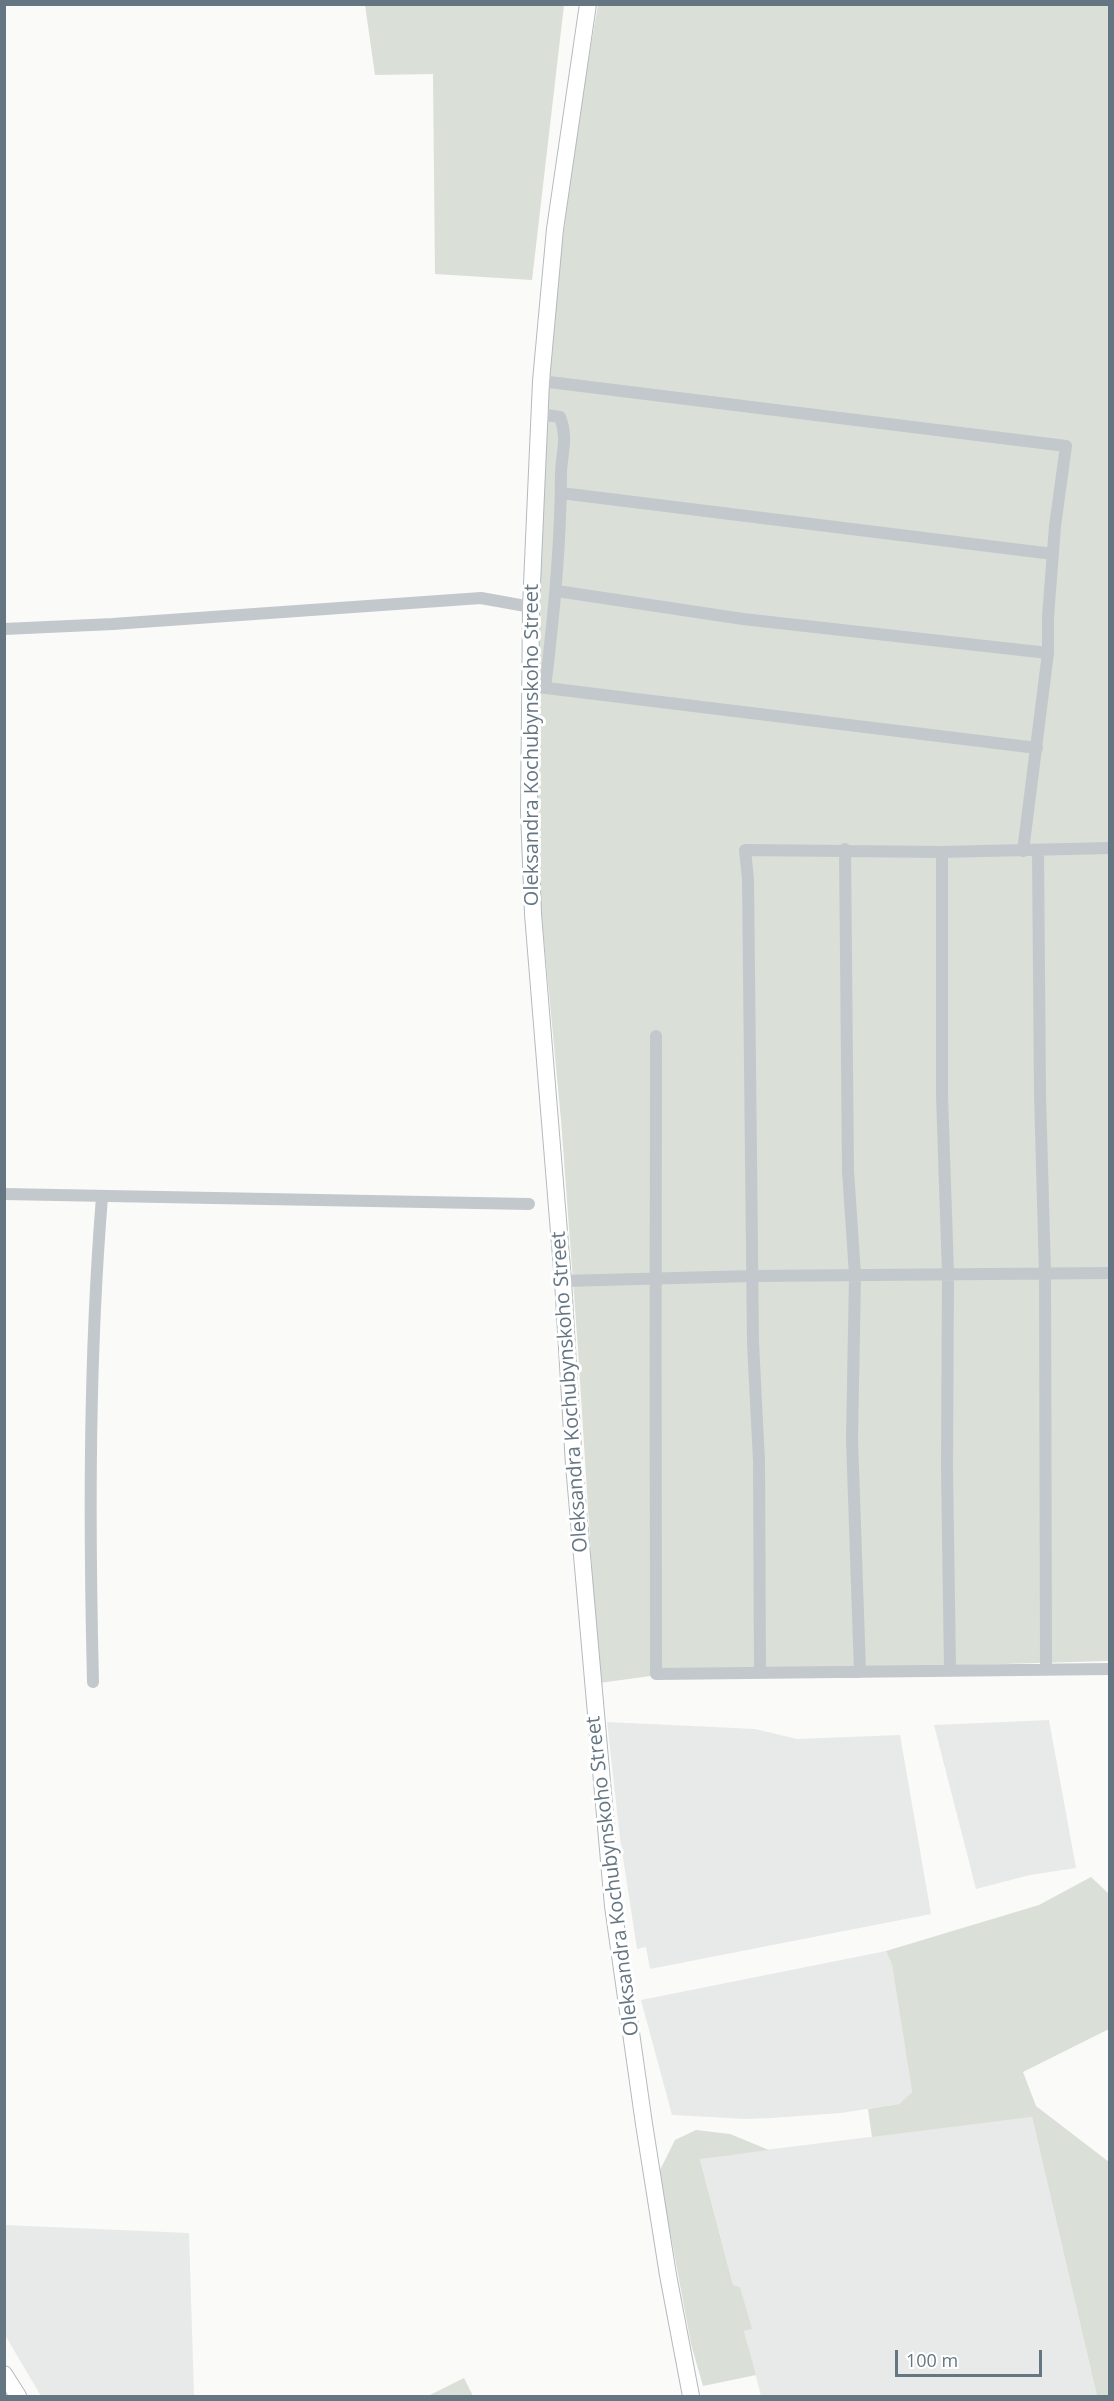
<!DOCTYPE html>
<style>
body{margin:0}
#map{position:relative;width:1114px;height:2401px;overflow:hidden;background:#fafaf8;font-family:"Open Sans",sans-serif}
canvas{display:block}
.frame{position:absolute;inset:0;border:6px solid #657683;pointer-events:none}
.scale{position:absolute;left:895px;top:2350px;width:147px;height:27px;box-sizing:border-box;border:3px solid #657683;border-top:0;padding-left:8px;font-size:18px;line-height:21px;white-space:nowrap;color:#657683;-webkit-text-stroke:4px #fff;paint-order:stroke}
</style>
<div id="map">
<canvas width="1114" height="2401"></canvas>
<div class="frame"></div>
<div class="scale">100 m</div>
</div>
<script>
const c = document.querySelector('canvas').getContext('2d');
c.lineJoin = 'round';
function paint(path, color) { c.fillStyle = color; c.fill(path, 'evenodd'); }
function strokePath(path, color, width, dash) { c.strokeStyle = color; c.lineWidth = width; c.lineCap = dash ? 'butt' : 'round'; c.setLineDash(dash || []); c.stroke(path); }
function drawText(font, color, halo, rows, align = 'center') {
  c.font = font + ' "Open Sans",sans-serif'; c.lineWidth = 6; c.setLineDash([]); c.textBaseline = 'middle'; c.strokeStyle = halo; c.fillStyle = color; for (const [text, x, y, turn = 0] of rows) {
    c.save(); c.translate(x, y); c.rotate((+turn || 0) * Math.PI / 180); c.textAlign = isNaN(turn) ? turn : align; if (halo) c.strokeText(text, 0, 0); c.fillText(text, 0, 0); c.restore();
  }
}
const built = new Path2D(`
 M1049,1720L1076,1868L1030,1875L976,1889L934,1725Z
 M607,1722L755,1729L797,1739L900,1735L931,1914L650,1969L646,1947L637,1949L620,1838Z
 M886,1951L892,1963L912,2092L899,2104L841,2113L771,2118L746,2119L672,2115L641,2000Z
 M1032,2117L1097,2396H761L744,2331L751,2329L740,2287L733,2285L700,2158Z
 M5,2225L189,2233L194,2396H41L5,2335Z`);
const green = new Path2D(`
 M365,5H564L532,280L435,274L433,74L375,75Z
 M598,5H1109V1661L825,1669L695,1670L599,1683L578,1349L561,1120L541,908L537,787L540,577L547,365L577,125Z
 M1091,1877L1109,1894V2029L1023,2072L1036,2106L1109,2162V2396H1097L1032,2117L872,2137L868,2109L899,2104L912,2092L892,1964L886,1951L1039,1905Z
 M696,2130L730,2134L769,2150L700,2159L733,2285L740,2287L752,2329L744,2331L756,2375L703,2386L691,2344L659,2172L675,2140Z
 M464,2378L473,2396H428Z`);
const street = new Path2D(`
 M541,381L1066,446L1055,526L1048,617V653L1023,851
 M539,414L560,417C568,438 562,451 561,472C561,545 554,616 545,688
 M561,493L1053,554
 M557,591L743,619L1048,653
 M4,629L113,624L481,598L531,607
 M530,686L1037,748
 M845,849L848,1171L855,1275L852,1439L860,1672
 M1038,851L1040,1095L1045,1273L1046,1670
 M942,852V1095L948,1274L947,1467L950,1670
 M656,1036C654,1249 657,1461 656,1674L1110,1669
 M4,1194L529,1204
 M563,1281L752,1276L1110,1273
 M760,1672L759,1461L753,1343L748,879L745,850L942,852L1110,848
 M93,1682C89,1520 89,1358 102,1197`);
const secondary = new Path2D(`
 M588,4L555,229L541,381L531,607L529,812L533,914L563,1281L574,1465L613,1906L644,2124L668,2275L691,2396
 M4,2374L18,2396`);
const streetNames = [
 ["Oleksandra Kochubynskoho Street",532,745,-90],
 ["Oleksandra Kochubynskoho Street",570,1392,-94],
 ["Oleksandra Kochubynskoho Street",613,1876,-97]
];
paint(built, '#e8e9e9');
paint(green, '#dadfd7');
strokePath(secondary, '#b3babf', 18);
strokePath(street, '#c3c8cc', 12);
strokePath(secondary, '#fff', 16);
drawText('20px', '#657683', '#fff', streetNames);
</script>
